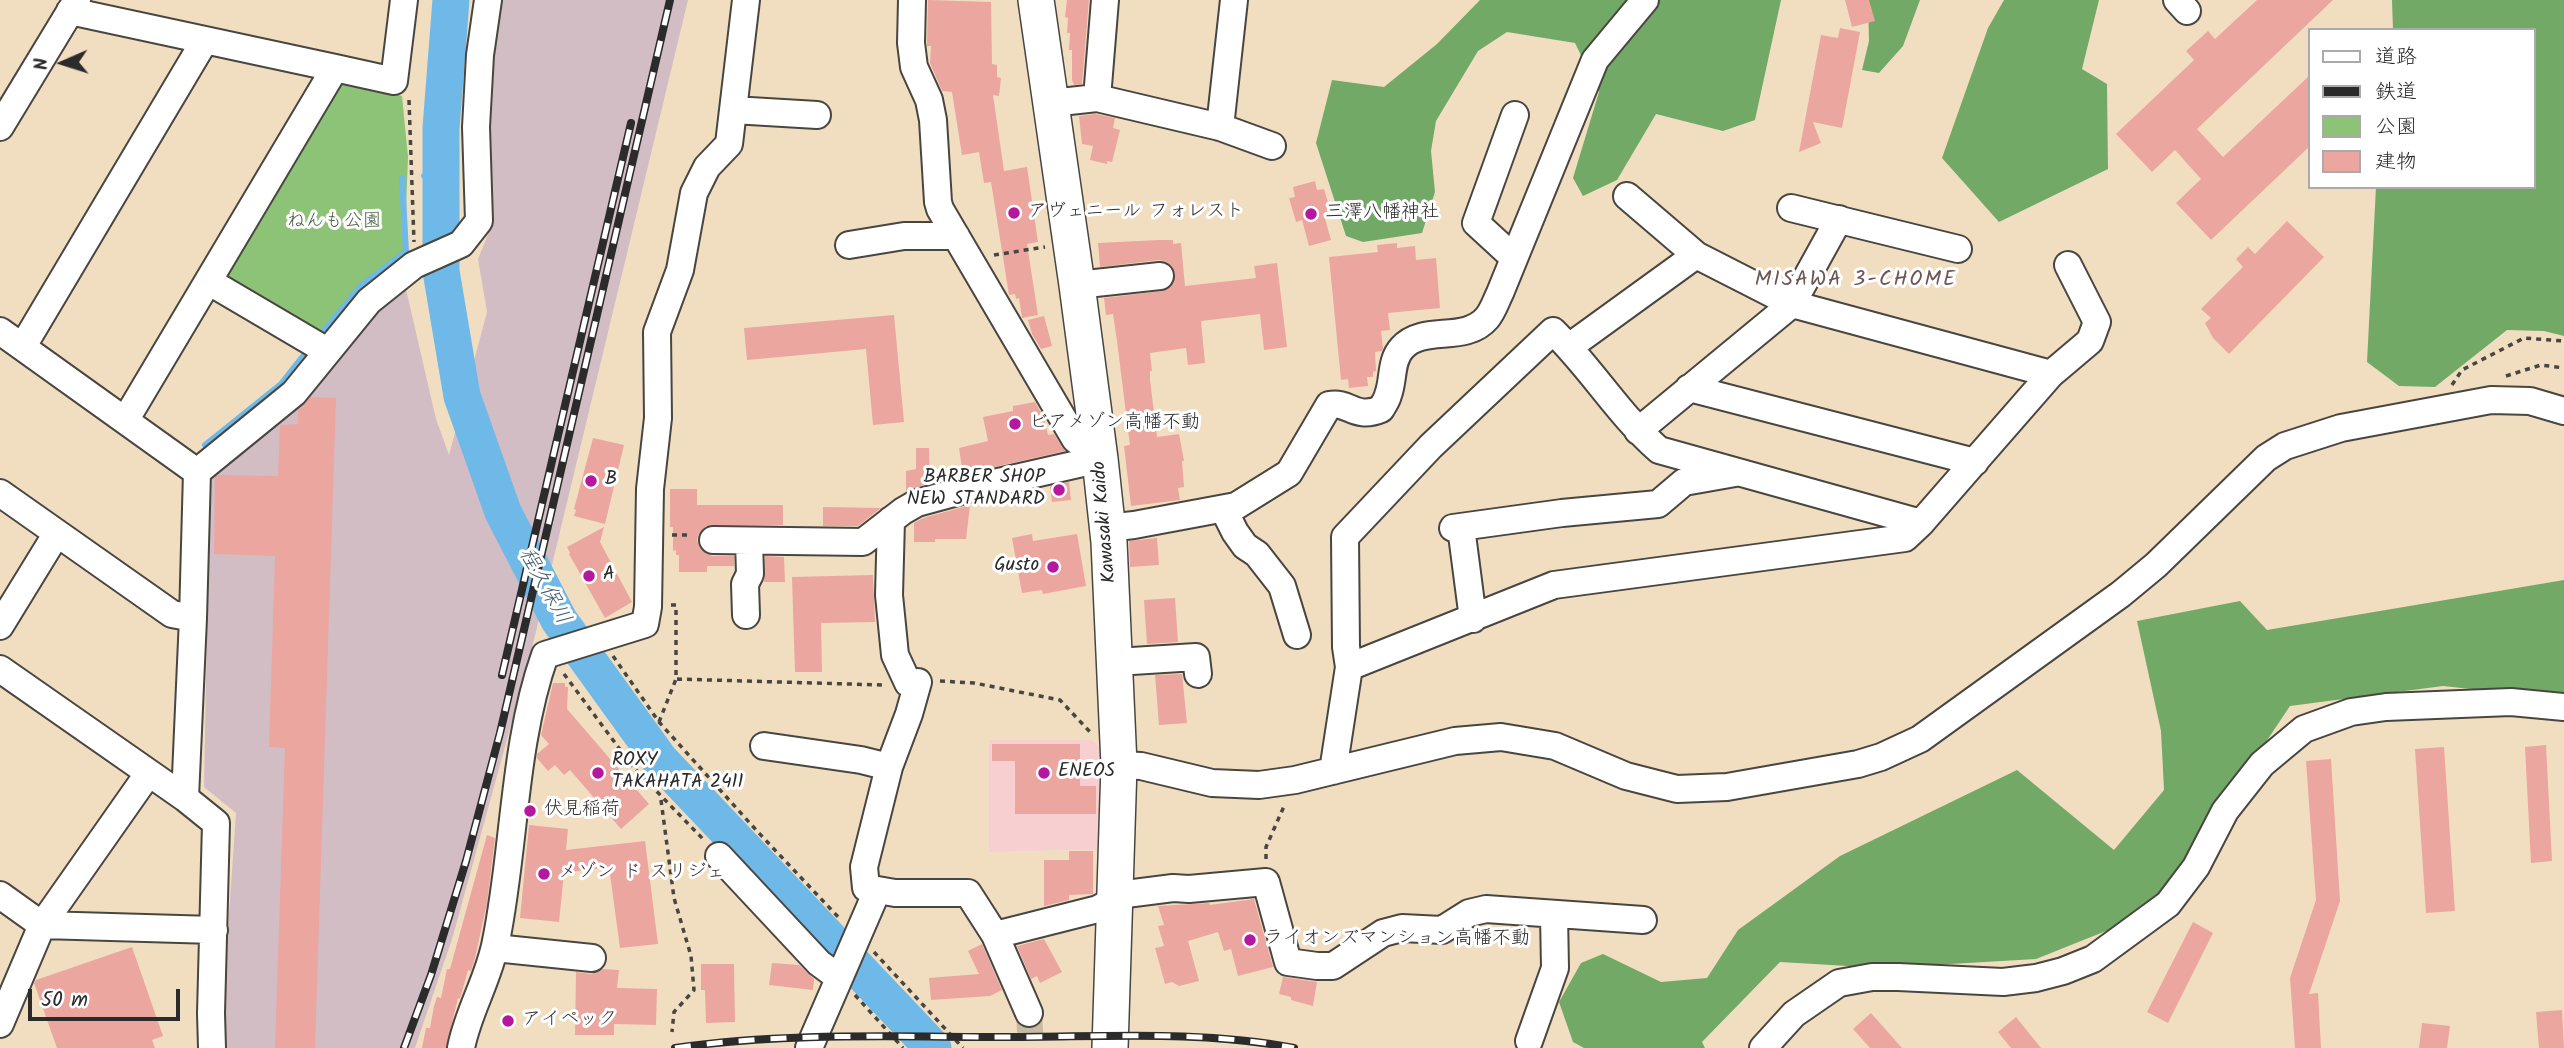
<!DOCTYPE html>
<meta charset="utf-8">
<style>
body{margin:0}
#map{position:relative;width:2564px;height:1048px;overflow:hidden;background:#f1dec0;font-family:Kalam,"Klee One",sans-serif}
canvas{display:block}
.legend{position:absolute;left:2308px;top:28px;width:228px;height:161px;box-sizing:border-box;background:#fff;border:2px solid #aaa;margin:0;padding:9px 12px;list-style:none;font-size:21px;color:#2b2b2b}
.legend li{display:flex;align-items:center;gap:14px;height:35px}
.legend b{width:35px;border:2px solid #aaa}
.north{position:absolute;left:28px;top:28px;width:70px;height:70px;-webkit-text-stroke:5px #fff;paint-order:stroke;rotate:267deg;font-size:19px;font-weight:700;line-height:28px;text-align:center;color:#2b2b2b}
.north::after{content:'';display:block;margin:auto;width:24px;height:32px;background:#2b2b2b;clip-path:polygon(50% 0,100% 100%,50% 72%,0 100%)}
.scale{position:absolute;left:28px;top:989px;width:152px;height:32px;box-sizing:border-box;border:4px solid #2b2b2b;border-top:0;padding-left:9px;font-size:21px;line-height:24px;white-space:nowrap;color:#2b2b2b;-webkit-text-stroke:5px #fff;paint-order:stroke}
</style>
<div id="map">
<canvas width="2564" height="1048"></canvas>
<ul class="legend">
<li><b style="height:9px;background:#fff"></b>道路</li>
<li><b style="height:9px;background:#2b2b2b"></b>鉄道</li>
<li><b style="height:19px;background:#8dc376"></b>公園</li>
<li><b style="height:19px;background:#eba6a0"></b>建物</li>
</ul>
<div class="north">N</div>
<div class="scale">50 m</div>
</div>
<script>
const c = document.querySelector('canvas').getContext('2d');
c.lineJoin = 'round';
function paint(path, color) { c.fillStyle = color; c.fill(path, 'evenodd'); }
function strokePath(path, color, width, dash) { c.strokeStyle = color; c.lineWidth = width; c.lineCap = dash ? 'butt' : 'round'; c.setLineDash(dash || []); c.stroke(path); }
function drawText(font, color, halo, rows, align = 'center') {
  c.font = font + ' Kalam,"Klee One",sans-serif'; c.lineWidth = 6; c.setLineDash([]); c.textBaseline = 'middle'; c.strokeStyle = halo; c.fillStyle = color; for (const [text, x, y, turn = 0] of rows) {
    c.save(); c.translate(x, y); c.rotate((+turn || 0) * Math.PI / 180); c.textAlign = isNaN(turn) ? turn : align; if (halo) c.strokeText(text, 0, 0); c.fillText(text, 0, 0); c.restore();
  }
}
const built = new Path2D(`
 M989,740H1091L1100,747L1097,849L989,852Z`);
const industrial = new Path2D(`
 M498,0H688L531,652L453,936L415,1048H225L222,1016L236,813L204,787L210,471L356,325L405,285L436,419L449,455L487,312L478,259L489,232L491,180L486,148L488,68Z`);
const green = new Path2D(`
 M355,83L402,96L408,157L404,261L324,338L227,277L226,263L335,85Z`);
const forest = new Path2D(`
 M1480,0H1781L1755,120L1723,131L1656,114L1617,180L1583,196L1573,178L1599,92L1575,43L1507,32L1478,51L1436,121L1431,151L1435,192L1422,233L1363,242L1346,236L1316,143L1332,80L1384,87L1437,44Z
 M1868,0H1920L1903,46L1879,73L1862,70L1869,41Z
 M2004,0H2099L2082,69L2107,84L2108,169L1999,222L1942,158L1988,28Z
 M2392,0H2564V336L2544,331L2507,330L2435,387L2399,386L2367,362L2376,187H2534V30H2393Z
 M2564,580V699L2443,686L2290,706L2173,881L2121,925L2036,959L1882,968L1780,962L1702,1042L1705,1048H1584L1573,1042L1559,1002L1581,963L1603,954L1661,982L1707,978L1738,930L1840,856L2017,770L2114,850L2164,790L2161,731L2137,621L2240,601L2267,630Z`);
const stream = new Path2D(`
 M424,176L441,174
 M321,335L361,286L406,252L402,178
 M205,445L281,384L307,351`);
const river = new Path2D(`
 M451,0L441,128V271L462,396L503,512L559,620L660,760L933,1048`);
const building = new Path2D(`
 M928,0L991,2L992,64L997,65V77L1001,78L999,96L993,95L1004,171L1027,167L1038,242L1027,244L1038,315L1022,318L1019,298L1016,299L1015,294L1009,295L991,182L984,183L979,152L962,155L952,92L942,91L930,63L931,46H927V42Z
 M1067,0H1089L1082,84L1074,85L1072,80V50H1069L1070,33H1067L1068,18L1065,17Z
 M1845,0H1869L1875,21L1852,27Z
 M2257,0H2333L2197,129L2223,157L2310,75V146L2211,240L2176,203L2201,179L2175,150L2152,172L2116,134L2194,60L2186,51L2208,31L2215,39Z
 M1840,28L1860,32L1842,128L1813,122L1821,143L1799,152L1821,35L1838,38Z
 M1096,114L1115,118L1113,128L1120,130L1112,162L1107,161V164L1090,160L1093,146L1082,144L1079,116Z
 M1315,181L1317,190L1324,189L1331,213L1324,215L1331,240L1309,246L1302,220L1296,222L1289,198L1295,197L1293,187Z
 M2287,221L2324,257L2229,354L2213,338L2205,323L2211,318L2201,309L2243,267L2236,259L2248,247L2255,254Z
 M1159,240H1173V244L1181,243L1185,286L1256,278L1254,266L1277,263L1287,347L1264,350L1260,314L1201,321L1205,363L1188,365L1186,348L1150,353L1152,371H1150V380L1157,437L1179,434L1184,461H1182L1184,487L1178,488L1180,500L1131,506L1124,446L1130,445L1117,341L1113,314L1106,315L1104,298L1162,291L1174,283L1175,274L1167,262L1159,260L1100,267L1098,243Z
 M1397,243V248L1415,246L1416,260L1436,258L1440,308L1388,313L1390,330L1381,331L1383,349L1382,351L1375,352L1376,371L1373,372V377H1367L1368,386L1349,388L1348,379L1341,380L1329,257L1378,252L1377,245Z
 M894,315L904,422L873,425L866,349L747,360L744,328Z
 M1044,316L1052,346L1041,349L1032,334L1028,320Z
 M311,397L336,398L315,1048H275L285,748L269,747L275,556L214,554L215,477L219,475L278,476L280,425L298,424V410Z
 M1035,402L1044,418L1048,435L1054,434L1065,451L963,474L959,448L988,441L983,417L1013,411V406Z
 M593,438L624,445L605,524L574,516L576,510L574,509Z
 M916,448H929L930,483L906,491V471L916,469Z
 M1069,482L1071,500L1052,502L1050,486Z
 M670,489H697V505H783V525L706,526L699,533L697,540L700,548L712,556H734V566H707V572H679V555H676V550L673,551V527H670Z
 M970,505L966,539H935V542H914V523L923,518Z
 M823,507L881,508L858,526H823Z
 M604,527L600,542L632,602L605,618L569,554L570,553L567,547Z
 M1032,534L1033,541L1077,534L1086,586L1043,594L1042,590L1022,593L1012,538Z
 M1157,538L1159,565L1130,567L1129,541Z
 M765,556L784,557L785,582H764Z
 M873,575L875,622L821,623L822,672H795L792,577Z
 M1175,598L1178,642L1147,644L1144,600Z
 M1182,674L1187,723L1159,725L1155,675Z
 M553,683H565V687H568L567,709L649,804L621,829L570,770L564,775L555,765L548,771L537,758V754L549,744L541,735Z
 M992,744H1080V786H1096V814H1015V761H992Z
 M2546,745L2552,861L2531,863L2525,747Z
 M2444,747L2455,911L2426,913L2415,749Z
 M2331,759L2340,901L2309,994L2318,993L2321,1048H2295L2290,978L2316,900L2306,761Z
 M529,825L568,829L566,850L645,841L658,944L620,948L609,867L564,873L559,922L520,918Z
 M487,835L495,838L487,903L475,958L471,971L468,970L460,999L458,998L446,1048H422L426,1028H430L434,1006L437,997L441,998L447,969H450Z
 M1069,851H1093V894L1069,895V900L1044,906V860H1069Z
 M1254,899L1273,967L1238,976L1231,949L1224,951L1218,932L1188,941L1199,981L1179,986L1172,982L1165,984L1155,948L1164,946L1158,926L1164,925L1158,906L1209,903L1210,905Z
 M2193,922L2213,933L2168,1023L2147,1012Z
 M1044,939L1062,972L1040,983L1037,976L1031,979L1017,946Z
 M982,944L1002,990L990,996L931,1000L929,978L979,974L968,951Z
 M132,947L163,1036L152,1040L155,1048H57L34,983L36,980Z
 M772,963L799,965L814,979L813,990L769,985Z
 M701,964H734L735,1022L706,1023L705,990H701Z
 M603,969L619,970L617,988L657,989L656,1025L614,1024V1035H575L576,972L591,974Z
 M1283,977L1317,982L1313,1006L1291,1000V997L1279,994Z
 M2562,1010L2564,1048H2539L2536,1012Z
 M1871,1013L1902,1048H1870L1853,1029Z
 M2016,1017L2041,1048H2011L1998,1032Z
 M2422,1023L2450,1026L2447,1048H2419Z`);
const minorTunnel = new Path2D(`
 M1029,1013L1031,1048`);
const path = new Path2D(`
 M409,100L414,242
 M994,255L1045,247
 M2506,376L2541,365L2564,368
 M2452,385L2462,370L2524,338L2564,341
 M672,535H692
 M671,605H676V679L883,685
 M613,656L659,722L757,831L841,920
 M564,674L633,767L703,839
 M940,681L974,683L1060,700L1091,733
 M659,722L676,679
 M661,800L674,898L691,956L694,990L674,1012L672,1032
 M1266,859V847L1285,804
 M874,952L963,1048
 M855,995L903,1048`);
const minor = new Path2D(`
 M912,0L911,43L914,67L929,100L933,120L938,202L940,209L1075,439L1100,459
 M2177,0L2187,11
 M70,11L335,68
 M1097,98L1220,127L1272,146
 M1051,103L1097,98L1105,0
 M733,110L817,115
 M0,127L77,0
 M1220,127L1234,0
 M1627,196L1696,255L1792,304L2051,374
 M1791,208L1958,249
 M849,245L904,236H956
 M1514,258L1476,223L1515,115
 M208,281L327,351
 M1077,285L1160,276
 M0,331L197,472
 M23,346L205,40
 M1569,347L1696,255
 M1689,388L1975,462
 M126,419L335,68L394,81L404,0
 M1638,431L1792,304L1839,219
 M0,493L172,614L193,618L197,472L294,393L369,301L414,265L461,244L479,221L476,127L480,55L488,0
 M1224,510L1235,532L1245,546L1257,554L1282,586L1297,635
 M891,520L889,595L895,655L908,683
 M1461,527L1473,619
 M1107,528L1134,525L1236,506L1289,473L1329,405C1350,401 1354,420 1381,409C1383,405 1387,400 1388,395C1394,380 1390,361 1402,348C1423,324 1465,344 1487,318C1493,311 1496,301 1500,293L1595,60L1645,0
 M1453,528L1562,513L1658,504L1684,482L1735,473
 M713,540L863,542L903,511L917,503L972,488L1100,459
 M746,615L745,584L750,574L749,541
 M193,618L185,798L216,823L211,1013L212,1048
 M0,626L57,533
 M1116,662L1196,657L1198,674
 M1349,667L1346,647L1345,537L1431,446L1553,331C1591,368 1619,415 1659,450L1921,523L2051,374L2090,341L2097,322L2068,265
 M0,669L185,798
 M918,682L909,714L889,767L864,867L866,888L895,893H968L995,935L1029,1013
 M764,746L861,760L889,767
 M1119,765L1141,766L1212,783L1259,785L1295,780L1455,741L1501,737L1555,746L1626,776L1677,789L1727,787L1858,764L1881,757L1920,739L2121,594L2156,565L2266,458L2285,446L2341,428L2491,400L2530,401L2564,411
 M1333,771L1349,667L1554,585L1905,538L1921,523
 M719,856L819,963L838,977
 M0,895L42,925L214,930
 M995,935L1098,909L1126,894L1173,888L1189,889L1266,882L1288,962L1317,966H1333L1383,933L1402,928L1442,930L1469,913L1486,909L1643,920
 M495,948L592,958
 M0,1024L42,925L148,774
 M1529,1041L1555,968L1554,915
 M461,1048C468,1011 489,979 496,941C515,848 513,745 545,655L645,624L648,607L650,489L658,418L657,332L680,270L694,193L707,167L729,144L746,0
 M809,1048L877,891
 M1763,1048L1794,1014L1839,983L1872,977H1898L2003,982L2036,978L2063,971L2093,959L2168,904L2196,867L2225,811L2262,764L2304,729L2351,712L2386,707L2511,702L2564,707`);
const major = new Path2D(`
 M1036,0L1077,285L1100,459L1109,542L1119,765L1110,1048`);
const rail = new Path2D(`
 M502,675L631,123
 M404,1048L431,975L466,861L500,733L670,0
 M675,1048C784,1032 898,1037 1009,1037C1103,1037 1201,1030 1294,1048`);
const markers = [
 [1014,213,7,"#b5179e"],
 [1311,214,7,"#b5179e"],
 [1015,424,7,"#b5179e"],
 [591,481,7,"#b5179e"],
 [1059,490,7,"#b5179e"],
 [1053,567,7,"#b5179e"],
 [589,576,7,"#b5179e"],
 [598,773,7,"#b5179e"],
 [1044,773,7,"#b5179e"],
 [530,811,7,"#b5179e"],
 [544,874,7,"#b5179e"],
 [1250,940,7,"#b5179e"],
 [508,1021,7,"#b5179e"]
];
const poiNames = [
 ["アヴェニール フォレスト",1028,213],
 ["三澤八幡神社",1325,214],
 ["ビアメゾン高幡不動",1029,424],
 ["BARBER SHOP",1045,479,"right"],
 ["NEW STANDARD",1045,501,"right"],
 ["B",605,481],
 ["Gusto",1039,567,"right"],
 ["A",603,576],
 ["ROXY",612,762],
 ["TAKAHATA 2411",612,784],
 ["ENEOS",1058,773],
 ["伏見稲荷",544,811],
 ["メゾン ド スリジェ",558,874],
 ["ライオンズマンション高幡不動",1264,940],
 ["アイペック",522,1021]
];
const parkNames = [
 ["ねんも公園",334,223]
];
const streetNames = [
 ["Kawasaki Kaido",1106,522,-95]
];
const neighbourhoodNames = [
 ["MISAWA 3-CHOME",1856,281]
];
const waterNames = [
 ["程久保川",543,587,61]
];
paint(built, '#f7cfd0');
paint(industrial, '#d2bdc5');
paint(green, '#8dc376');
paint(forest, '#72a967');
strokePath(stream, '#6eb9e7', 6);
strokePath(river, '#6eb9e7', 37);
paint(building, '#eba6a0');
strokePath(minorTunnel, '#c9baa2', 26, [26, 13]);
strokePath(minor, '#494641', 30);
strokePath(major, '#494641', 38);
strokePath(path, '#494641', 3.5, [5, 5]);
strokePath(minor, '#fff', 26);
strokePath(major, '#fff', 35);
strokePath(rail, '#2b2b2b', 8);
strokePath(rail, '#fff', 5, [16]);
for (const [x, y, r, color] of markers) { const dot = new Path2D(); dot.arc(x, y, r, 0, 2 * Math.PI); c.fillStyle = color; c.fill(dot); strokePath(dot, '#fff', 2.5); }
drawText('19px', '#2b2b2b', '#fff', poiNames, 'left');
drawText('19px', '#4d6045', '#fff', parkNames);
drawText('19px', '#2b2b2b', '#fff', streetNames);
c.letterSpacing = '2px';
drawText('21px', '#6e5654', '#fff', neighbourhoodNames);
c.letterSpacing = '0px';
drawText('italic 21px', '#425d6d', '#fff', waterNames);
</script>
